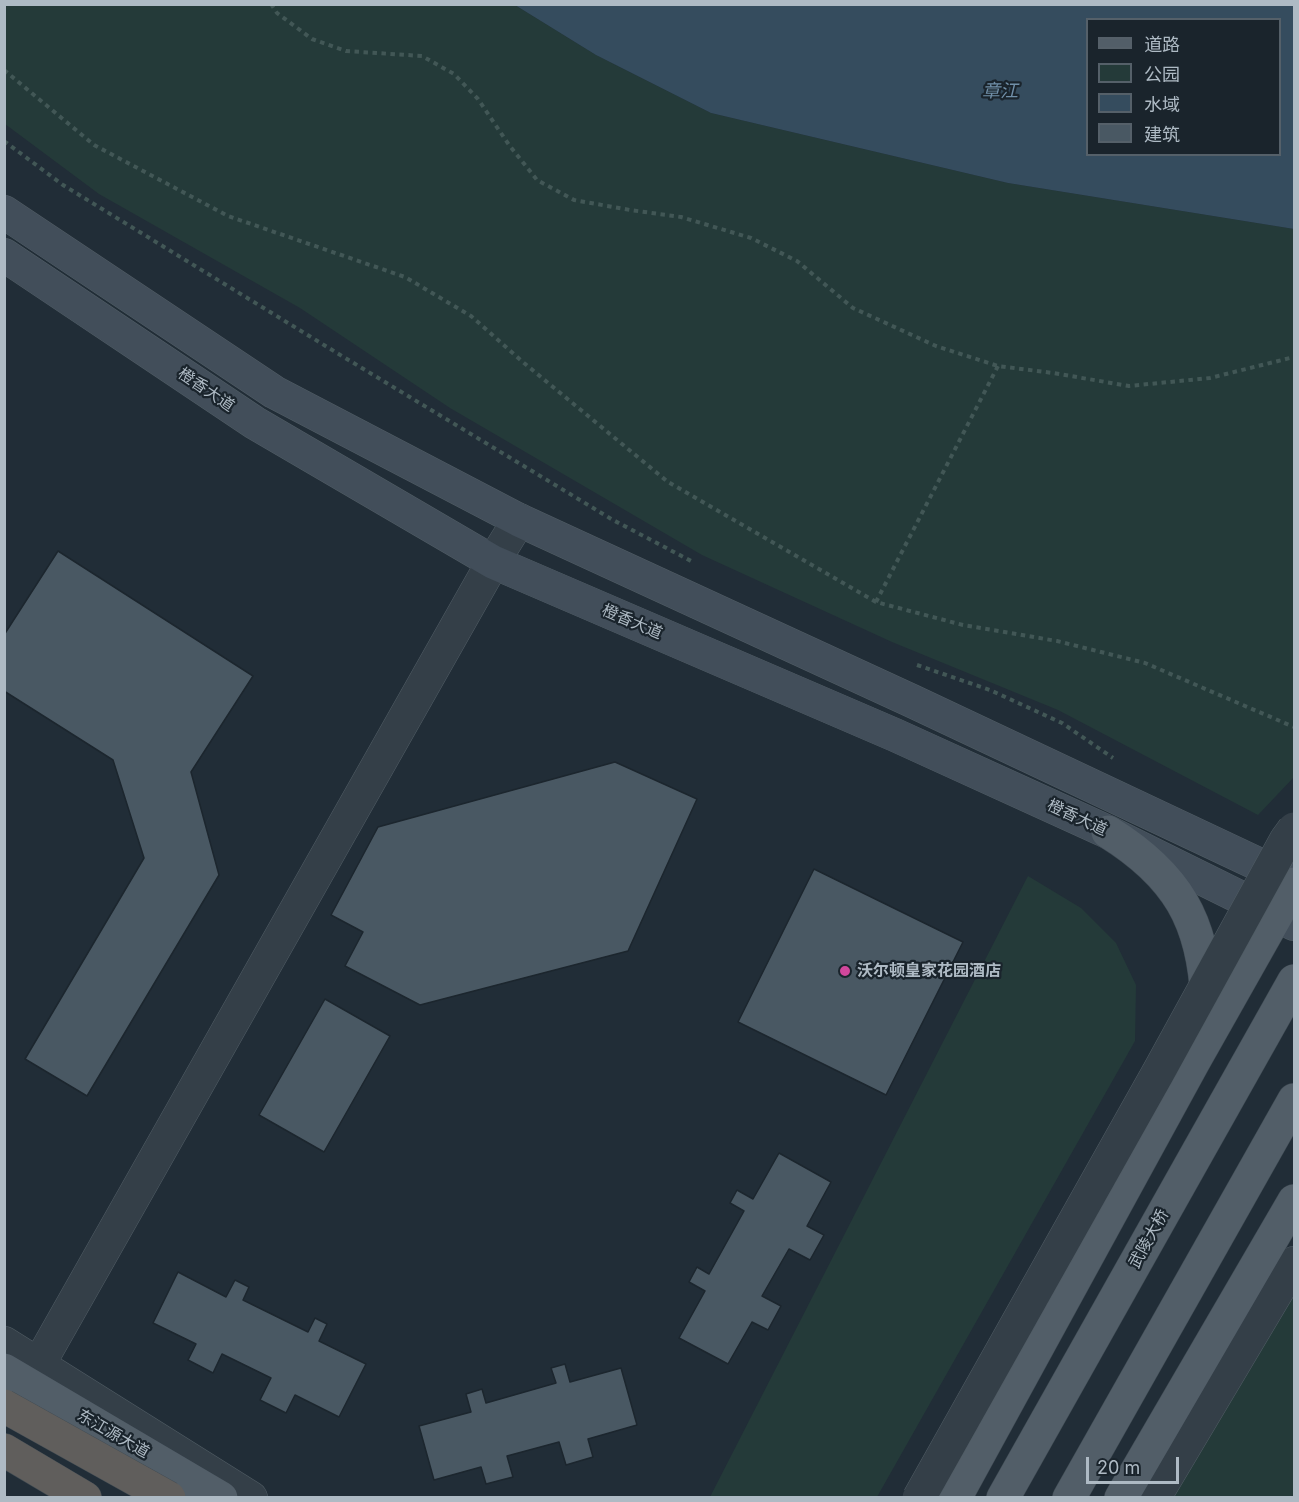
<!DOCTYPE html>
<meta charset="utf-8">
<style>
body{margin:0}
#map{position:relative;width:1299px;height:1502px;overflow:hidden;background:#212d37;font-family:Inter,"Noto Sans SC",sans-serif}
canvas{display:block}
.frame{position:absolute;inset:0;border:6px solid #aebac4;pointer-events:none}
.legend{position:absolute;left:1086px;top:18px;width:195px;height:138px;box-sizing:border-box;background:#1a242c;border:2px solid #556069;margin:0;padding:8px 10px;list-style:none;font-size:18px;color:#aebac4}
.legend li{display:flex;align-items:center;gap:12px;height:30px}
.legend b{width:30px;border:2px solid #556069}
.scale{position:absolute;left:1086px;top:1457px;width:93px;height:27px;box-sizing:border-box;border:3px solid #aebac4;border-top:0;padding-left:8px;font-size:18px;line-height:21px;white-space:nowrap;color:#aebac4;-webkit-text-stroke:4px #1a242c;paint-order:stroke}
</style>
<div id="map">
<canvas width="1299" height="1502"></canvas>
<div class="frame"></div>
<ul class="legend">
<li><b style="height:8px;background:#525e68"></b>道路</li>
<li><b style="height:16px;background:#243a39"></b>公园</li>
<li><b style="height:16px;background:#354c5e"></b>水域</li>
<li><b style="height:16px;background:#495863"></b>建筑</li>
</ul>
<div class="scale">20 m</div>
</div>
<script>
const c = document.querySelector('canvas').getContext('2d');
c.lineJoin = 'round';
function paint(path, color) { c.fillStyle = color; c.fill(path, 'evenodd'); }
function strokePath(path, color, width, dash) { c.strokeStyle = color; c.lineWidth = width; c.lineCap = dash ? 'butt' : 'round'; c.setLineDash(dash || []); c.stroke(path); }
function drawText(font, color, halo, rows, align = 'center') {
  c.font = font + ' Inter,"Noto Sans SC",sans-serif'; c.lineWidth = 4.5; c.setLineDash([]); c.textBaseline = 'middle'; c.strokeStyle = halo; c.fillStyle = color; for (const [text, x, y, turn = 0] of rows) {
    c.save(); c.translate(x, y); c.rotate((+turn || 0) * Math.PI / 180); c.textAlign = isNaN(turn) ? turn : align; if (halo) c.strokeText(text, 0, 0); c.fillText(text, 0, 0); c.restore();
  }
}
const green = new Path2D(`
 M4,5H515L596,55L711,113L1008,183L1294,229V777L1258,815L1058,710L892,642L702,555L450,408L300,308L99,194L5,124Z
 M1028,876L1081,908L1116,943L1136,985L1135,1041L877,1497H710Z
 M1294,1290V1497H1166Z`);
const water = new Path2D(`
 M515,5H1294V229L1008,183L711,113L596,55ZM1088,20H1280V154H1088Z`);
const building = new Path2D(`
 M58,551L253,676L191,772L219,875L87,1096L25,1059L144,858L113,760L4,691V635Z
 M615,762L697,799L628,951L420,1005L345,966L363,932L331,915L378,827Z
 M814,869L963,942L886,1095L738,1022Z
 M325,999L390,1036L324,1152L259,1115Z
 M779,1153L831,1182L807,1226L824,1235L810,1260L789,1249L762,1296L781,1306L768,1330L752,1322L728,1364L679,1338L705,1291L689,1282L697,1267L709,1274L744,1211L730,1203L737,1190L753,1199Z
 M178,1272L226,1297L235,1280L249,1287L243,1300L308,1332L315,1318L327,1324L319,1341L366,1364L339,1417L295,1395L286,1413L260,1400L271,1378L222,1354L213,1373L188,1360L196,1344L153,1323Z
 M565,1364L570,1382L621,1368L637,1425L588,1439L593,1457L566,1465L559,1442L507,1456L513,1477L486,1484L481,1467L434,1480L419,1426L471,1412L466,1394L482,1389L486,1403L556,1383L551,1368Z`);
const path = new Path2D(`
 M271,4L277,13L312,39L346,51L422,56L454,74L478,99L509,145L537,180L574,200L630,210L681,217L751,238L797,261L853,308L936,346L998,366L1053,373L1129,386L1210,378L1294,357
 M4,70L94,145L228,216L405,277L471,316L524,363L668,482L876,602L963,625L1057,641L1145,663L1294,727
 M4,141L63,185L337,353L613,520L693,562
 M876,602L998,366
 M917,665L990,690L1062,723L1113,758`);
const tertiary = new Path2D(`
 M4,1343L251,1498
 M14,1408L493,562L519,520
 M1154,1498L1294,1263`);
const secondary = new Path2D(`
 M4,212L274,392L519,520L912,701L1294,881
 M4,255L255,423L493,562L895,735L1108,832L1294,924`);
const primary = new Path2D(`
 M1108,832C1177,875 1204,921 1207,1002
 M4,1370L221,1498
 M955,1498L1194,1061L1294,884
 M1003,1498L1294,981
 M1069,1498L1294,1100
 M1121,1498L1294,1201`);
const trunk = new Path2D(`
 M4,1450L85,1498`);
const tertiaryBridge = new Path2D(`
 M919,1498L1159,1071L1286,840L1294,829`);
const trunkBridge = new Path2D(`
 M4,1406L169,1498`);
const markers = [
 [845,971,6,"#d1479c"]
];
const streetNames = [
 ["橙香大道",206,390,34],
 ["橙香大道",632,622,23],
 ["橙香大道",1077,818,25],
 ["武陵大桥",1149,1239,-61],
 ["东江源大道",113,1434,30]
];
const poiNames = [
 ["沃尔顿皇家花园酒店",857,971]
];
const waterNames = [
 ["章江",1000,92]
];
paint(green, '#243a39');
paint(water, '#354c5e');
paint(building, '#495863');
strokePath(building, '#1c262e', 1.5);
strokePath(tertiary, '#515d65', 34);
strokePath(secondary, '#515d65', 34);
strokePath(primary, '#3d4851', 34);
strokePath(trunk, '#3f4a52', 34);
strokePath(path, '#425756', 4, [4.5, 4.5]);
strokePath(tertiary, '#343f48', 33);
strokePath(secondary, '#424e5a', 33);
strokePath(primary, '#525e68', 33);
strokePath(trunk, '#605e5c', 33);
strokePath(tertiaryBridge, '#515d65', 34, []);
strokePath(trunkBridge, '#3f4a52', 34, []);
strokePath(tertiaryBridge, '#343f48', 33);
strokePath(trunkBridge, '#605e5c', 33);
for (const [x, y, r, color] of markers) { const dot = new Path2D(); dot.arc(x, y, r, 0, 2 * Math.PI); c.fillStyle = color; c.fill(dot); strokePath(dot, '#1a242c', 2); }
drawText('16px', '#aebac4', '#1a242c', streetNames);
drawText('bold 16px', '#aebac4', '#1a242c', poiNames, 'left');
drawText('italic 18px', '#708fa8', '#1a242c', waterNames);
</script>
